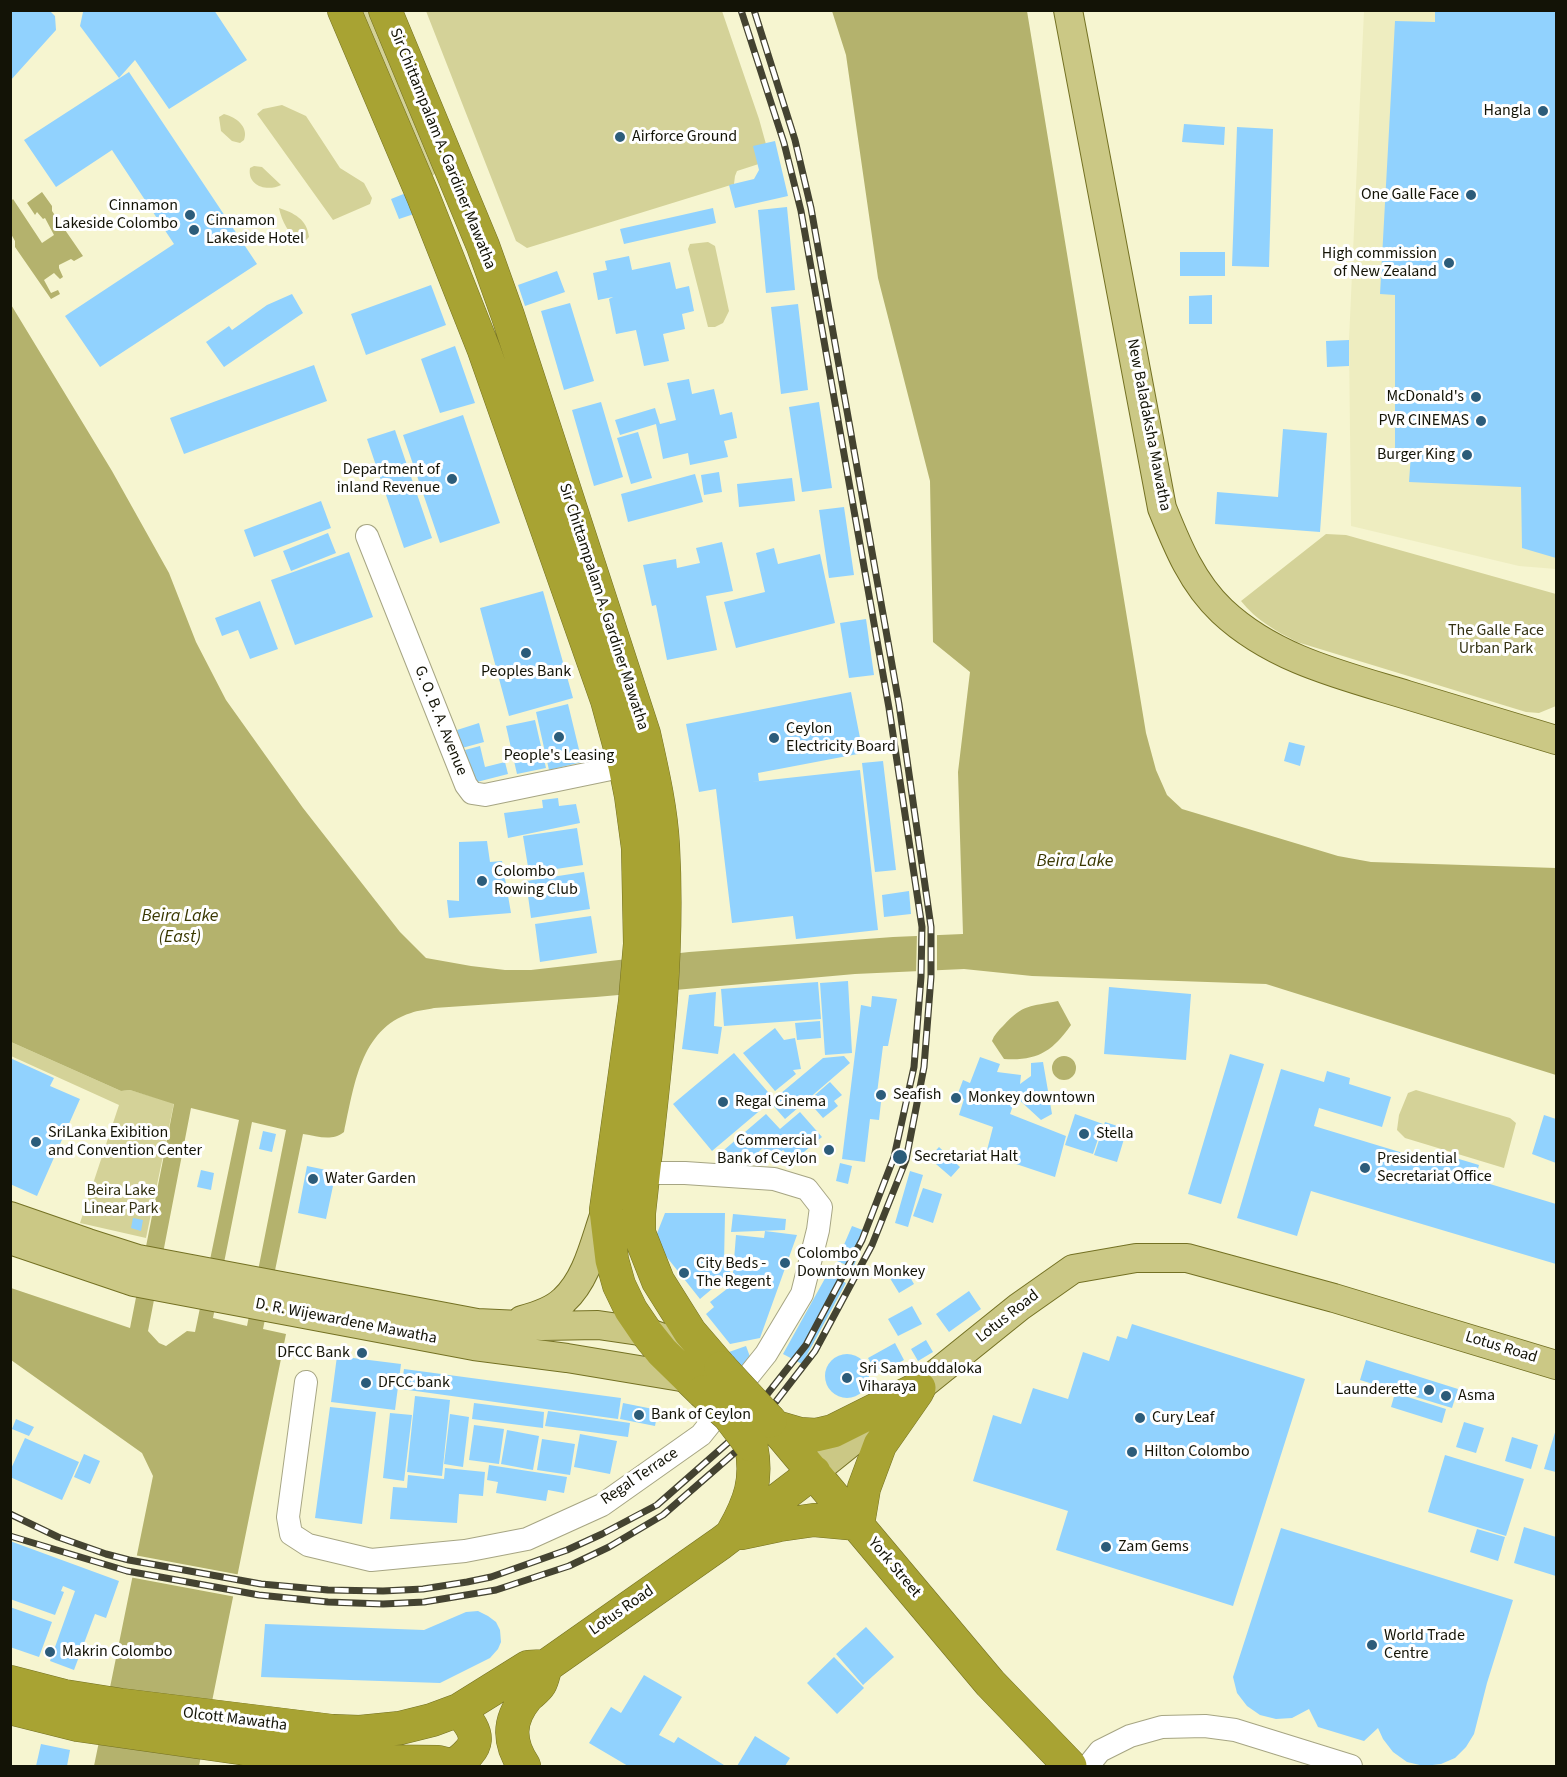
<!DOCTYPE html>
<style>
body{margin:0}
#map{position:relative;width:1567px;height:1777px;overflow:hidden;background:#f6f5d0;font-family:"Source Sans 3",sans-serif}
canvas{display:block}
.frame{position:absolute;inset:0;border:12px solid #131306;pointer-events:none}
</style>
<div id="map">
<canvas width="1567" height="1777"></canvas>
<div class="frame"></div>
</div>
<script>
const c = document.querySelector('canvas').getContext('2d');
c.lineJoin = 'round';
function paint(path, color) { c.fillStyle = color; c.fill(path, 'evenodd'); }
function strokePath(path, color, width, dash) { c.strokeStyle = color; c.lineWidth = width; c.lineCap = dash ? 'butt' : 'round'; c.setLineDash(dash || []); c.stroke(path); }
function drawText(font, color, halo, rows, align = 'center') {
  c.font = font + ' "Source Sans 3",sans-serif'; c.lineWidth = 6; c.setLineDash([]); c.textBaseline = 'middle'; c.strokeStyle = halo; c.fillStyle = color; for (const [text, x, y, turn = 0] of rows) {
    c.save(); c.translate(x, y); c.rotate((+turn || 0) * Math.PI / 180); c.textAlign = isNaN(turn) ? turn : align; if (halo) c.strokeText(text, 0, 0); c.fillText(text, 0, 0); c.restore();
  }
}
const built = new Path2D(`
 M1364,11H1556V569L1519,566L1351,526L1349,340Z`);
const green = new Path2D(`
 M361,11H373L435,173L434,175H431Z
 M426,11H722L759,119L769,155L768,161L737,171L735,176L734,184L527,248L516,241Z
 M282,105L306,116L340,168L364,183L372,198L370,204L333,220L257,114L263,109Z
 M224,114C236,117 249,127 244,140L240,143L232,141L221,131L219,117Z
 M254,166L262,167L281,185C267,192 247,186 250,168Z
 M279,208C294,213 307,219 309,237L304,242L298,243C289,232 282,223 279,208Z
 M708,242L715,246L729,311L723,323L715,327H708L688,249L690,244Z
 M1326,534L1346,535L1556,594V706L1539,713L1526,712L1297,642C1276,631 1256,620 1241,601Z
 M11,1042L121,1091L130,1090L174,1103L146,1238L80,1223L119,1105L11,1056Z
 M1416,1090L1510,1118L1516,1123L1504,1168L1405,1138L1397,1130L1399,1115L1408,1093Z`);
const water = new Path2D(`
 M832,11H1027L1146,733L1156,770L1167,795L1182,809L1338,856L1371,862L1556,868V1075L1266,984L1032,976L964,969L855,974L596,997L434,1008C426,1010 418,1010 411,1013C360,1029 354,1087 344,1132C331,1142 318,1136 303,1134L263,1329L286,1334L199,1766H94L153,1476L142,1453L11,1360V1288L130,1328L174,1104L130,1090L121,1091L11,1042L10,303L112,471L169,573L196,642L226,700L303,808L400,932L426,958L471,966L505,970H531L689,952L893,937L963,934L958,772L970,672L933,642L930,481L878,278L846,55ZM191,1108L239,1120L195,1332L187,1331L166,1346L159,1343L148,1331ZM252,1122L286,1130L247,1326L213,1318Z
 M42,192L52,206V211L83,256L74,261L71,259L59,265V268L63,277L60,279L54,273L44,280L51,293L58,290L60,294L51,299L15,247V241L11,234V201L13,199L42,243L54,235L45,218L43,219L37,212L35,215L27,203Z
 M1058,1001L1071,1025C1052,1052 1037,1061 1004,1059L992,1041C994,1035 998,1031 1003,1026C1024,1003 1030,1007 1058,1001Z
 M1052 1068a12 12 0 1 1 24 0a12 12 0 1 1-24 0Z`);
const pier = new Path2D(`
 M937,932V973L916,974L917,933Z
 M134,1555L241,1575L236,1597L129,1577Z`);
const building = new Path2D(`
 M10,10H49L55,16L56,30L10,81Z
 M85,10H214L247,60L169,109L135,60L119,78L80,26L83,12Z
 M1435,10H1556V558L1522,548L1521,487L1409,482L1411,454L1395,451V295L1380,294L1395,21L1435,22Z
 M129,72L257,264L100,367L65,316L174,244L112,150L56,187L24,140Z
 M1184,124L1225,127L1224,145L1182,142Z
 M1237,127L1273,129L1269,267L1232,266Z
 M775,141L788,196L735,208L729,185L754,179L759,170L753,146Z
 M406,193L414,214L399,219L391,199Z
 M787,207L795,290L766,293L758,210Z
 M713,208L716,223L624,244L620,229Z
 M1180,252H1225V276H1180Z
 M629,256L632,270L670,262L676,289L689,286L694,311L682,314L685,329L663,334L669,361L644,366L636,330L616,334L609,299L613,297L598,300L593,273L607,270L605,261Z
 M557,271L565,292L525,306L518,285Z
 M431,285L446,325L366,355L351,314Z
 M292,294L303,313L224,367L206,342L229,326L232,330L267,305Z
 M1212,295V324H1189V296Z
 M570,303L594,381L564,390L541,311Z
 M798,304L808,390L781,394L771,307Z
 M1349,340V366L1327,367L1326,341Z
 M455,346L475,403L440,413L421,359Z
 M314,365L327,401L184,454L170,418Z
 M689,379L692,394L714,389L720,415L732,412L737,438L724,441L728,457L690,465L688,453L663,459L656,424L620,435L615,420L655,408L660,424L676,420L667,383Z
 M601,402L623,477L594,486L572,410Z
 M819,402L832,488L802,492L789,407Z
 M463,415L500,523L440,543L403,435Z
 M1283,429L1327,433L1320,532L1215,524L1217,492L1278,497Z
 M395,430L432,538L404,548L367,439Z
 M638,432L652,478L631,484L617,438Z
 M719,472L722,492L704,495L701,475Z
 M695,474L703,502L628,522L621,494Z
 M792,478L795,501L739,507L737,484Z
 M321,501L331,528L254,557L244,530Z
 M844,507L854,575L829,578L819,510Z
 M328,533L336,553L291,571L283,551Z
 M722,542L733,591L706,596L717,650L667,660L656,605L652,606L643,565L676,559L677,568L700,563L696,548Z
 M774,548L778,564L820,554L835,623L736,648L724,602L765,592L756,553Z
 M349,552L373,617L295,645L271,580Z
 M543,591L573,698L509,716L480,608Z
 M260,601L278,649L250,659L238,630L222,636L215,618Z
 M866,619L874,675L849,678L840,623Z
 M851,692L863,753L758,773L759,781L751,782L860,770L878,930L796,939L793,916L732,923L716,789L699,792L686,724Z
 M568,704L582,762L549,770L536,712Z
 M535,720L546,768L517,774L506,726Z
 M479,723L484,742L462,748L457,730Z
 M1289,742L1305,746L1300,766L1284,761Z
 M480,746L485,767L505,762L508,774L473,783L465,750Z
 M883,761L896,870L875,872L862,763Z
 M558,798L559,806L576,804L580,823L508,838L504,813L543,808L542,800Z
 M577,828L583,865L529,873L523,836Z
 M487,841L490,862L502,861L511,913L449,918L447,900L459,901V842Z
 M584,872L590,909L531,918L526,881Z
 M909,891L911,914L884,917L882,895Z
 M591,916L597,953L540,962L535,924Z
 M848,981L852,1053L825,1055L820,983Z
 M818,982L821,1019L724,1026L721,989Z
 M1109,987L1191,994L1186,1060L1104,1054Z
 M716,992L714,1026L722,1027L718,1054L682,1049L689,995Z
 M872,996L897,999L888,1046H883L876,1101L881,1102L879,1120L870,1119L865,1162L842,1159L861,1005L871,1007Z
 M820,1021L821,1038L797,1040L795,1023Z
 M775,1028L784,1040L795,1038L801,1069L793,1070L796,1074L775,1091L743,1053Z
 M734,1053L774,1099L823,1058L844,1056L850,1063L785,1119L770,1102L712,1151L673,1104Z
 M1230,1054L1264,1064L1221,1204L1188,1194Z
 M980,1057L1000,1064L997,1072L1021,1075L1020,1084L1031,1076V1063L1043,1062L1052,1114L1041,1120L1016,1097L1010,1114L1066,1136L1055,1177L986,1154L993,1127L959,1115L964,1099L957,1096L963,1080L970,1083Z
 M10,1058L54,1078L50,1086L80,1099L37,1196L10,1184Z
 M1281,1069L1324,1082L1327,1071L1350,1078L1349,1084L1391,1097L1382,1127L1319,1108L1314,1126L1436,1163L1439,1153L1479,1165L1477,1172L1492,1177L1490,1184L1556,1204V1264L1311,1191L1297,1236L1237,1218Z
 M830,1082L842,1095L834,1101L838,1106L823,1118L808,1101Z
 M800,1112L822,1137L793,1161L783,1150L772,1159L763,1148L740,1168L724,1150L766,1114L780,1129Z
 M1075,1114L1103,1124L1093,1154L1065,1145Z
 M1544,1115L1556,1119V1163L1532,1154Z
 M1105,1122L1127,1129L1117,1162L1094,1155Z
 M263,1131L276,1134L272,1152L259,1149Z
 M939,1147L960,1167L951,1177L929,1158Z
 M840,1163L852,1166L848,1184L836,1181Z
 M307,1166L336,1172L326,1219L298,1213Z
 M201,1170L214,1173L211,1190L197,1187Z
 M910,1171L923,1175L908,1227L895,1223Z
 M923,1188L942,1194L933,1223L913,1216Z
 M665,1213H725L724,1263L731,1273L700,1299L654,1241Z
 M733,1214L786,1219L785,1230L731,1232Z
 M133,1218L143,1220L141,1231L131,1228Z
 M852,1226L868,1232L853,1268L837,1261Z
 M765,1231L797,1235L760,1338L730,1344L706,1314L714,1307L710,1302L732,1285L736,1235L764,1238Z
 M903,1265L914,1284L899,1293L888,1275Z
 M828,1273L846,1283L802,1364L783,1354Z
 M969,1291L981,1309L949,1332L936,1314Z
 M912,1306L922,1324L898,1336L888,1319Z
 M1132,1324L1305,1379L1233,1606L1056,1550L1068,1511L973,1481L993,1415L1021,1424L1033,1388L1068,1399L1083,1352L1109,1361L1117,1336L1127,1339Z
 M926,1340L933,1352L918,1361L911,1349Z
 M895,1343L904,1360L877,1374L868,1358Z
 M746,1346L752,1362L735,1368L729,1352Z
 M825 1376a22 22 0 1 1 44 0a22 22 0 1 1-44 0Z
 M337,1356L401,1364L395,1410L331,1402Z
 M1366,1360L1458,1389L1452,1408L1360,1380Z
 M404,1369L621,1398L618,1419L401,1389Z
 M1395,1393L1446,1409L1442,1423L1391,1407Z
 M415,1396L450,1400L442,1476L407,1472Z
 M474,1403L544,1412L543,1428L472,1419Z
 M623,1403L658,1410L655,1426L620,1419Z
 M330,1407L376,1412L362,1524L315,1518Z
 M548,1411L630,1423L628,1437L545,1426Z
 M390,1413L412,1415L404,1481L383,1478Z
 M450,1414L469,1417L463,1467L444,1464Z
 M16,1419L34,1427L29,1436L12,1429Z
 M1464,1422L1484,1428L1476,1453L1456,1447Z
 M474,1425L504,1429L499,1464L469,1460Z
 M1556,1429V1472L1544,1469Z
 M507,1430L539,1436L533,1470L501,1464Z
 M580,1434L617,1441L610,1474L574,1467Z
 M1512,1437L1538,1445L1531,1469L1505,1461Z
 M25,1438L79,1462L62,1500L10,1477V1471Z
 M542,1439L575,1444L570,1475L537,1470Z
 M84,1454L100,1461L90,1484L74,1477Z
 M1445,1455L1524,1479L1506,1536L1428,1512Z
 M489,1465L567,1477L564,1493L548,1490L546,1501L496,1493L498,1482L487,1480Z
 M445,1468L485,1472L483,1496L459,1494L457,1523L390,1519L393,1487L407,1488L408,1475L444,1479Z
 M1524,1527L1556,1537V1576L1514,1563Z
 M1281,1528L1513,1600L1487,1683L1474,1734L1466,1747L1455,1758L1441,1764L1424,1766L1407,1762L1393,1752L1383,1739L1378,1728L1364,1741L1318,1727L1309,1709L1292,1718L1276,1719L1260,1715L1247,1706L1237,1693L1233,1677Z
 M1477,1529L1505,1537L1498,1561L1470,1552Z
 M10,1541L119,1581L106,1618L95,1614L74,1670L50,1661L75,1591L63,1586L61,1591L64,1592L55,1615L10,1599Z
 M10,1607L52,1622L39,1657L10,1647Z
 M478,1611L488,1616L496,1622L500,1630L501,1642L498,1649L490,1658L440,1683L261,1677L265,1624L424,1630L466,1612Z
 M866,1627L894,1657L863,1685L836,1654Z
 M834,1657L864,1688L837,1714L807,1683Z
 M644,1675L682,1697L659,1735L674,1743L678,1737L724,1765V1766H628L589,1743L611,1707L621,1713Z
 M755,1736L790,1758L785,1766H737Z
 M41,1744L70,1750L67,1766H36Z`);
const minor = new Path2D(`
 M367,536L466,785L472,793L485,795L625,766
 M306,1382L288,1517L291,1534L308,1545L371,1560L465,1551L527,1539L602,1505L701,1435L766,1354L802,1294L818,1230L821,1207L807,1189L774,1179L685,1173H630
 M1088,1766L1100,1751L1130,1736L1162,1727L1205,1726L1235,1730L1351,1766`);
const major = new Path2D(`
 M1068,10L1162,508C1177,545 1192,583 1222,611C1273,659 1341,675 1407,695C1457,710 1507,725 1556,740
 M10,1216L88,1243L138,1259L477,1323L542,1326L598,1325L646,1332L677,1343L711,1362
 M10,1240L134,1282L474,1346L567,1358L687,1378
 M522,1320C537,1316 553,1311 564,1300C588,1278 595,1240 606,1210
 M814,1472L1019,1307L1073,1269L1136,1258H1187L1334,1298L1556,1365`);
const highway = new Path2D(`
 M344,10L423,196L484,350L607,700L625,766L631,796L638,848L640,944L635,1002L606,1210L612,1260L619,1285L631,1310L646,1332L662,1352L703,1392
 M385,10L483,246L508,316L644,734C652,770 661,808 663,846C670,969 652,1091 639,1213V1233L658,1281L690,1332L721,1368
 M770,1421L990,1683L1070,1766
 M776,1427L800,1434L816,1435L833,1431L919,1388
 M858,1524L864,1488L880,1445L917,1392
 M733,1532C750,1502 758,1480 751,1445
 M741,1533L779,1525L814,1520L858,1524
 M10,1682L64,1696L121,1705L332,1731L360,1732L400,1728L432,1720L459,1710L528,1667L546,1666L721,1543L814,1472
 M10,1708L78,1725L275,1753L342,1761L438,1762L454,1766
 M453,1766C481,1746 481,1736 459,1710
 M524,1766C508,1742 508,1720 527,1697C531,1693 537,1689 540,1684C543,1679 544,1671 546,1666`);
const rail = new Path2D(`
 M10,1514L58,1537L106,1554L129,1560L261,1584L328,1590L383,1591L423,1589L467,1582L491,1577L567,1550L602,1534L657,1505L731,1440L806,1345L862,1240L894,1157L914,1067L921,977L922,927L889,708L801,211L784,143L741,10
 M10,1536L127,1571L259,1595L328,1602L383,1604L424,1602L496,1590L569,1566L609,1547L663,1515L740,1448L815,1351L872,1245L906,1160L924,1067L931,977V927L899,704L811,208L795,140L754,10`);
const highwayBridge = new Path2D(`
 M721,1368L770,1421
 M703,1392L729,1416L751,1445`);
const markers = [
 [1543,111,6,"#2c5c7a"],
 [620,137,6,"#2c5c7a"],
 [1471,195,6,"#2c5c7a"],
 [190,215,6,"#2c5c7a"],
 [194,230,6,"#2c5c7a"],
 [1449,263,6,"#2c5c7a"],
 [1476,397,6,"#2c5c7a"],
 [1481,421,6,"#2c5c7a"],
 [1467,455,6,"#2c5c7a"],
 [452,479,6,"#2c5c7a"],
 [526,653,6,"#2c5c7a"],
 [559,737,6,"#2c5c7a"],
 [774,738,6,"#2c5c7a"],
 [482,881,6,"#2c5c7a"],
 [881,1095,6,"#2c5c7a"],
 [956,1098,6,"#2c5c7a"],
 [723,1102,6,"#2c5c7a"],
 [1084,1134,6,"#2c5c7a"],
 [36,1142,6,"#2c5c7a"],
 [829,1150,6,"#2c5c7a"],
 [900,1157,8,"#2c5c7a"],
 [1365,1168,6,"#2c5c7a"],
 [313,1179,6,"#2c5c7a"],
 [785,1263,6,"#2c5c7a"],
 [684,1273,6,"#2c5c7a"],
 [362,1353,6,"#2c5c7a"],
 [847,1378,6,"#2c5c7a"],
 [366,1383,6,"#2c5c7a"],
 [1429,1390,6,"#2c5c7a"],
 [1446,1396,6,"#2c5c7a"],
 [639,1415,6,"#2c5c7a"],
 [1140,1418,6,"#2c5c7a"],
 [1132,1452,6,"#2c5c7a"],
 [1106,1547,6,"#2c5c7a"],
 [1372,1645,6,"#2c5c7a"],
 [50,1652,6,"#2c5c7a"]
];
const poiNames = [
 ["Hangla",1531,111,"right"],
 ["Airforce Ground",632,137],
 ["One Galle Face",1459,195,"right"],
 ["Cinnamon",178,206,"right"],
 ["Lakeside Colombo",178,224,"right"],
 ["Cinnamon",206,221],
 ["Lakeside Hotel",206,239],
 ["High commission",1437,254,"right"],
 ["of New Zealand",1437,272,"right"],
 ["McDonald's",1464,397,"right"],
 ["PVR CINEMAS",1469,421,"right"],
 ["Burger King",1455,455,"right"],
 ["Department of",440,470,"right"],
 ["inland Revenue",440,488,"right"],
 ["Peoples Bank",526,672,"center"],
 ["Ceylon",786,729],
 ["Electricity Board",786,747],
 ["People's Leasing",559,756,"center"],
 ["Colombo",494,872],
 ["Rowing Club",494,890],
 ["Seafish",893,1095],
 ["Monkey downtown",968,1098],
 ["Regal Cinema",735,1102],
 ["SriLanka Exibition",48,1133],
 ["and Convention Center",48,1151],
 ["Stella",1096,1134],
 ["Commercial",817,1141,"right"],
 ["Bank of Ceylon",817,1159,"right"],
 ["Secretariat Halt",914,1157],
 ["Presidential",1377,1159],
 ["Secretariat Office",1377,1177],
 ["Water Garden",325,1179],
 ["Colombo",797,1254],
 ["Downtown Monkey",797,1272],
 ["City Beds -",696,1264],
 ["The Regent",696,1282],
 ["DFCC Bank",350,1353,"right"],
 ["Sri Sambuddaloka",859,1369],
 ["Viharaya",859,1387],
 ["DFCC bank",378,1383],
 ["Launderette",1417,1390,"right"],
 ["Asma",1458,1396],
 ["Bank of Ceylon",651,1415],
 ["Cury Leaf",1152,1418],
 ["Hilton Colombo",1144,1452],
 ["Zam Gems",1118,1547],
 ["World Trade",1384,1636],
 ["Centre",1384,1654],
 ["Makrin Colombo",62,1652]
];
const streetNames = [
 ["Sir Chittampalam A. Gardiner Mawatha",442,149,68],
 ["New Baladaksha Mawatha",1148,425,79],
 ["Sir Chittampalam A. Gardiner Mawatha",603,607,72],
 ["G. O. B. A. Avenue",440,721,68],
 ["Lotus Road",1008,1317,-38],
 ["D. R. Wijewardene Mawatha",346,1322,11],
 ["Lotus Road",1501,1348,17],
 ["Regal Terrace",640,1477,-34],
 ["York Street",894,1568,50],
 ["Lotus Road",622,1611,-35],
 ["Olcott Mawatha",235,1720,7]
];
const parkNames = [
 ["The Galle Face",1496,631],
 ["Urban Park",1496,649],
 ["Beira Lake",121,1191],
 ["Linear Park",121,1209]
];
const waterNames = [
 ["Beira Lake",1075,862],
 ["Beira Lake",180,917],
 ["(East)",180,938]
];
paint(built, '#eeedc0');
paint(green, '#d4d298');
paint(water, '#b4b26d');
paint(pier, '#f6f5d0');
paint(building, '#91d2fe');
strokePath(minor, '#a6a583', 24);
strokePath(major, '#747123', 30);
strokePath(highway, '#747123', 34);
strokePath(minor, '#fff', 22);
strokePath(major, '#cbc885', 28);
strokePath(highway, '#a8a333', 33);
strokePath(rail, '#444331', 7);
strokePath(rail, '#fff', 4.5, [14]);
strokePath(highwayBridge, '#747123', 34, []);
strokePath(highwayBridge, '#a8a333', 33);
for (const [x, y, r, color] of markers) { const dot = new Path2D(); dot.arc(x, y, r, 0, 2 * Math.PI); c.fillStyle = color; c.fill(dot); strokePath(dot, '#fff', 2); }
drawText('16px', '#131306', '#fff', poiNames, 'left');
drawText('16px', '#131306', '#fff', streetNames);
drawText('16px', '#343213', '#fff', parkNames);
drawText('italic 18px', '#393700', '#fff', waterNames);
</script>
